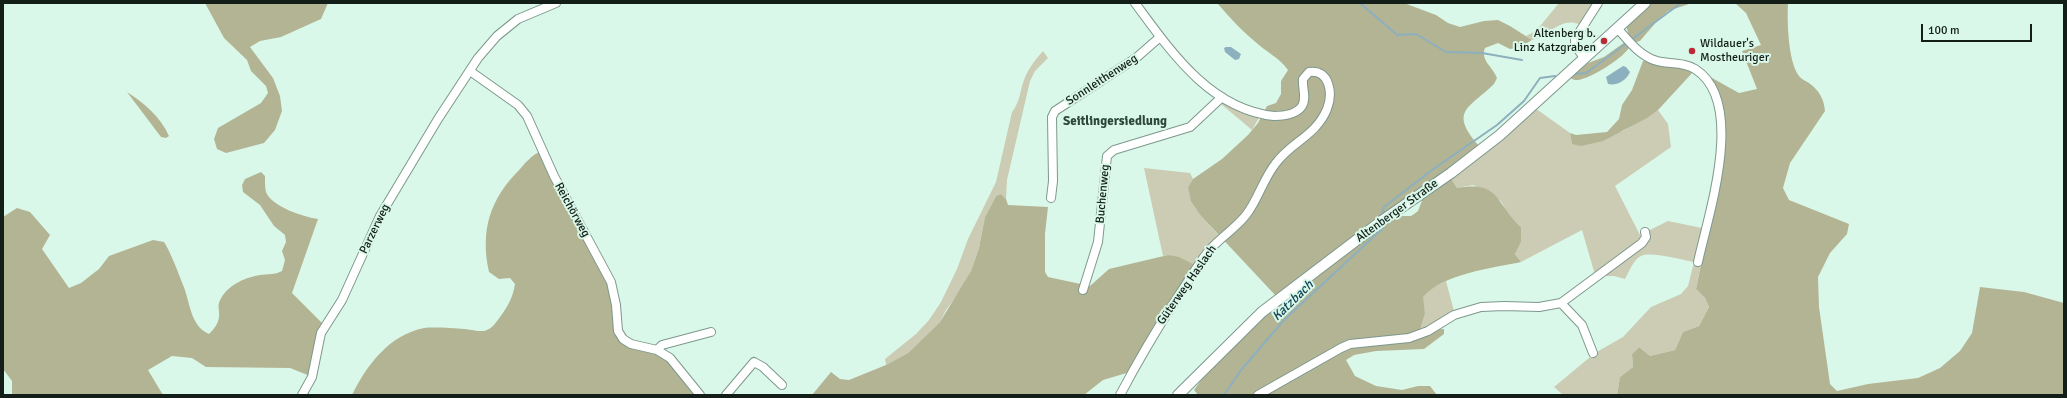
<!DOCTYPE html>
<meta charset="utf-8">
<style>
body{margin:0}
#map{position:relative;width:2067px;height:398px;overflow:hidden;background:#daf8ea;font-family:Signika,sans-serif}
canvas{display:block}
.frame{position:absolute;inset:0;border:4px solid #131e19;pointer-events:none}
.scale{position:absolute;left:1921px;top:24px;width:111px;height:18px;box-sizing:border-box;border:2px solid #131e19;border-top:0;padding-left:5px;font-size:12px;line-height:14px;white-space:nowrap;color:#131e19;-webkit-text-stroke:3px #daf8ea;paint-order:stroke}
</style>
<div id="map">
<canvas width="2067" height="398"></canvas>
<div class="frame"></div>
<div class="scale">100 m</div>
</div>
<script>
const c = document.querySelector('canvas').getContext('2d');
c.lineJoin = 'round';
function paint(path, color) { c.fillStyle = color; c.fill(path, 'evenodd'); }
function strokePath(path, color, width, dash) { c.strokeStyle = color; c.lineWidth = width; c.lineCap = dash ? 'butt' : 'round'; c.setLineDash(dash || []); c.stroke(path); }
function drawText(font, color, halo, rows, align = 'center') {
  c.font = font + ' Signika,sans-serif'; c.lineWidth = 4; c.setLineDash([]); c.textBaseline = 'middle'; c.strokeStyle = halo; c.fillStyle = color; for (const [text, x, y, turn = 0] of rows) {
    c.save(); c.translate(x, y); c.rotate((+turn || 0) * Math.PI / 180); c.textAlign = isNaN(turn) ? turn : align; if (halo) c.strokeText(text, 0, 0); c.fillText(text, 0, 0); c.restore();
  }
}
const green = new Path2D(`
 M1559,3H1594L1579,24C1561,17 1549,35 1532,40L1526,36L1536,31Z
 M1043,51L1048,58L1035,71L1030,81L1007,180L1006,199L1001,194L996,196L985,217L979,248L971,271L960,291L946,310L940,322L908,353L886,365L885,359L916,334L929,320L941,302L957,269L968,239L996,182L1012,112C1020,102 1020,91 1024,80C1028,69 1035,60 1043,51Z
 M1223,102L1260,116L1252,130L1221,104Z
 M1535,108L1570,133L1572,144L1623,131L1658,110L1668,124L1671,147L1615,186L1642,239L1595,275L1582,230L1521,262L1515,254L1521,242V227L1509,216L1501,201L1473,185L1457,188L1450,177Z
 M1144,168L1190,173L1193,179L1188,187L1201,216L1220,237L1195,265L1168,255L1163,256Z
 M1668,221L1702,228L1701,263L1696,289L1705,298L1709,307L1699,326L1683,332L1675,350L1650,356L1639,347L1632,354L1633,367L1620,377L1617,395H1563L1554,387L1595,353L1623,337L1651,307L1681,294L1688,286L1694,262C1683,260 1650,251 1641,256C1633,260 1629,272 1625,279L1614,276H1601L1618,264L1648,231Z
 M1446,281L1454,311L1428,328L1420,330L1425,314L1422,297L1430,289Z`);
const forest = new Path2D(`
 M205,3H328L321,19L281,37L260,41L250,47L273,78L280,96L282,111L275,130L264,143L226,153L217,149L214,139L218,128L261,103L268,93L266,86L251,71L247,60L224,38Z
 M1217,3H1404L1436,15L1448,23L1460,27L1484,21L1498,20L1510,26L1532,40L1520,47L1510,49L1498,43L1485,48C1480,60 1493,67 1497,78L1494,84C1468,109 1449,111 1479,146L1276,296L1201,216L1191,201L1188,187L1193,179L1222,159L1248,135L1258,123L1267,106L1276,103L1281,94V81L1288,70C1278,57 1271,55 1259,45C1244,33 1230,18 1217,3Z
 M1651,3H1692L1668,11L1658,20L1640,41L1636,42L1629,35L1626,26Z
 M1735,3H1788C1787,20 1788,62 1799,76C1801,79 1806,81 1809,83C1819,90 1824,99 1825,111L1790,163L1783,188L1789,200L1849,224L1847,234L1830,253L1818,277L1819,307L1830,384L1837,391L1868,384L1918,378L1940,368L1960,351L1972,333L1980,287L2024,292L2064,303V395H1617L1620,377L1633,367L1632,354L1639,347L1650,356L1675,350L1683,332L1699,326L1709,307L1705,298L1696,289L1706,240L1724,125L1705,74L1739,93L1757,89L1742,51L1761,45L1746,13Z
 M1625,42L1630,46C1625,57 1594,76 1582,79C1577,81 1574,80 1570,78L1588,63L1604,57Z
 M1643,61L1682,65L1694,71L1658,110L1647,118L1603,141L1581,146L1572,144L1570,133L1576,135L1607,132L1619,119L1622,105L1632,90Z
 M127,92C144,103 160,116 169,136L166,138L161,137Z
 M541,151L609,284L621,339L655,352L666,359L696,395H352C367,365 389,335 424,328C433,327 454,328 464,329C483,331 487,336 500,317C508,306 513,297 515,284L510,278L499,279L489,272C480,230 490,199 520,169C526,162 532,155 541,151Z
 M261,172L265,176C265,181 265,188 266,192C272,207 304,217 318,219L292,293L323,324L310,376L290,368L206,367L192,358L172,356L148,370L163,395H12V381L3,369V217L17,208L30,212L50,235L42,249L69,288L81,283L99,269L109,256L153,240L164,242C170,251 179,274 183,285C190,301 190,326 209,334C215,328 220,322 219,312C219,310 218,305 219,303C224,288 241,279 255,276C265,273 273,276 282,271L285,260L282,251L286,242L285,235L274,226L260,205L243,192L242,185L245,179Z
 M1450,177L1457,188C1501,180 1495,204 1521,227V242L1515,254L1521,262C1492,268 1442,274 1423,297L1425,314L1420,330L1444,329V334L1424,349L1376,351L1354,355L1346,360L1355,376L1376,386L1402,390L1418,386H1430L1437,395H1198L1194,390L1207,372L1256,322L1395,216H1411L1414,214L1418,211L1423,198Z
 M1001,194L1006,199L1008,205L1048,207L1045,234V272L1048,277L1090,286L1109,269L1168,255L1179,257L1195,265L1130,372L1103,380L1084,395H812L831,372L840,379L849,380L886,365L908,353L940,322L971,271L979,248L985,217L996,196Z`);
const water = new Path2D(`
 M1226,47H1231L1241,54L1239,59L1235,60L1225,52L1224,48Z
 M1623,66L1626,67L1630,72C1626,81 1617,86 1608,84L1606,77Z`);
const stream = new Path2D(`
 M1360,3L1397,35L1416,34L1446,52L1482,53L1522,60
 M1631,40L1681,3
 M1576,74L1586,73L1627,43
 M1381,216L1384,207L1432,170L1497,125L1524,101L1540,78L1555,76
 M1224,395L1241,370L1284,320L1384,227`);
const minor = new Path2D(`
 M1617,28C1628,40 1638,54 1654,60C1667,65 1682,61 1695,69C1747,102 1708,215 1698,262
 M1584,58L1575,45V39L1598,3
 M470,71L518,105L527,116L554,176L611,282L616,305L618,331L623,339L631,344L657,350L670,358L700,395
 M1051,198L1053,181L1052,117L1055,111L1136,58L1160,37
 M1083,290L1098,242L1107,156L1114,150L1190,127L1222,97
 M1561,303L1642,243L1646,237L1645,232
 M657,350L662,345L711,332
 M302,395L312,377L321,333L342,300L380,216L438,119L478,58L497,36L518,19L556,3
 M726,395L754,362L763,367L782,385
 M1120,395C1137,363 1155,332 1175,301C1186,285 1195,269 1207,253C1218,239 1234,230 1246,215C1258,200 1263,179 1276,163C1291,142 1316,136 1327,109C1333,94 1330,69 1309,72L1303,79C1302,88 1307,98 1302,106C1296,115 1283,116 1274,116C1209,109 1170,50 1135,3
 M1258,395L1341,348L1350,344L1409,338L1428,331L1454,315L1481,307L1504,306L1539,307L1561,303L1582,325L1593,353`);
const tertiary = new Path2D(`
 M1178,395L1262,312L1383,220L1451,173L1500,135L1645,3`);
const markers = [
 [1604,41,4,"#ba2935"],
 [1692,51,4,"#ba2935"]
];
const poiNames = [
 ["Altenberg b.",1596,34],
 ["Linz Katzgraben",1596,48],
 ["Wildauer's",1700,44,"left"],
 ["Mostheuriger",1700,58,"left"]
];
const streetNames = [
 ["Sonnleithenweg",1102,80,-33],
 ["Buchenweg",1103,194,-85],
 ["Reichörweg",572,210,61],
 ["Altenberger Straße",1397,211,-36],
 ["Parzerweg",375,229,-64],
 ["Güterweg Haslach",1187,285,-55]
];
const neighbourhoodNames = [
 ["Seitlingersiedlung",1115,122]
];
const waterNames = [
 ["Katzbach",1293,301,-44]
];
paint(green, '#cbccb3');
paint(forest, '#b3b494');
paint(water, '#8cb0be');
strokePath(stream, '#8cb0be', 2);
strokePath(minor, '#7d988c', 10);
strokePath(tertiary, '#7d988c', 12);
strokePath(minor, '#fff', 8);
strokePath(tertiary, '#fff', 10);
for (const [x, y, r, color] of markers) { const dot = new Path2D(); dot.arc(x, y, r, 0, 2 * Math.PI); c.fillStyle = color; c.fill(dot); strokePath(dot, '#daf8ea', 1.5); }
drawText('12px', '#131e19', '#daf8ea', poiNames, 'right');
drawText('12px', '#131e19', '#daf8ea', streetNames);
drawText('bold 13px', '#2d463b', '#daf8ea', neighbourhoodNames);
drawText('italic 13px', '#144657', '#daf8ea', waterNames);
</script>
